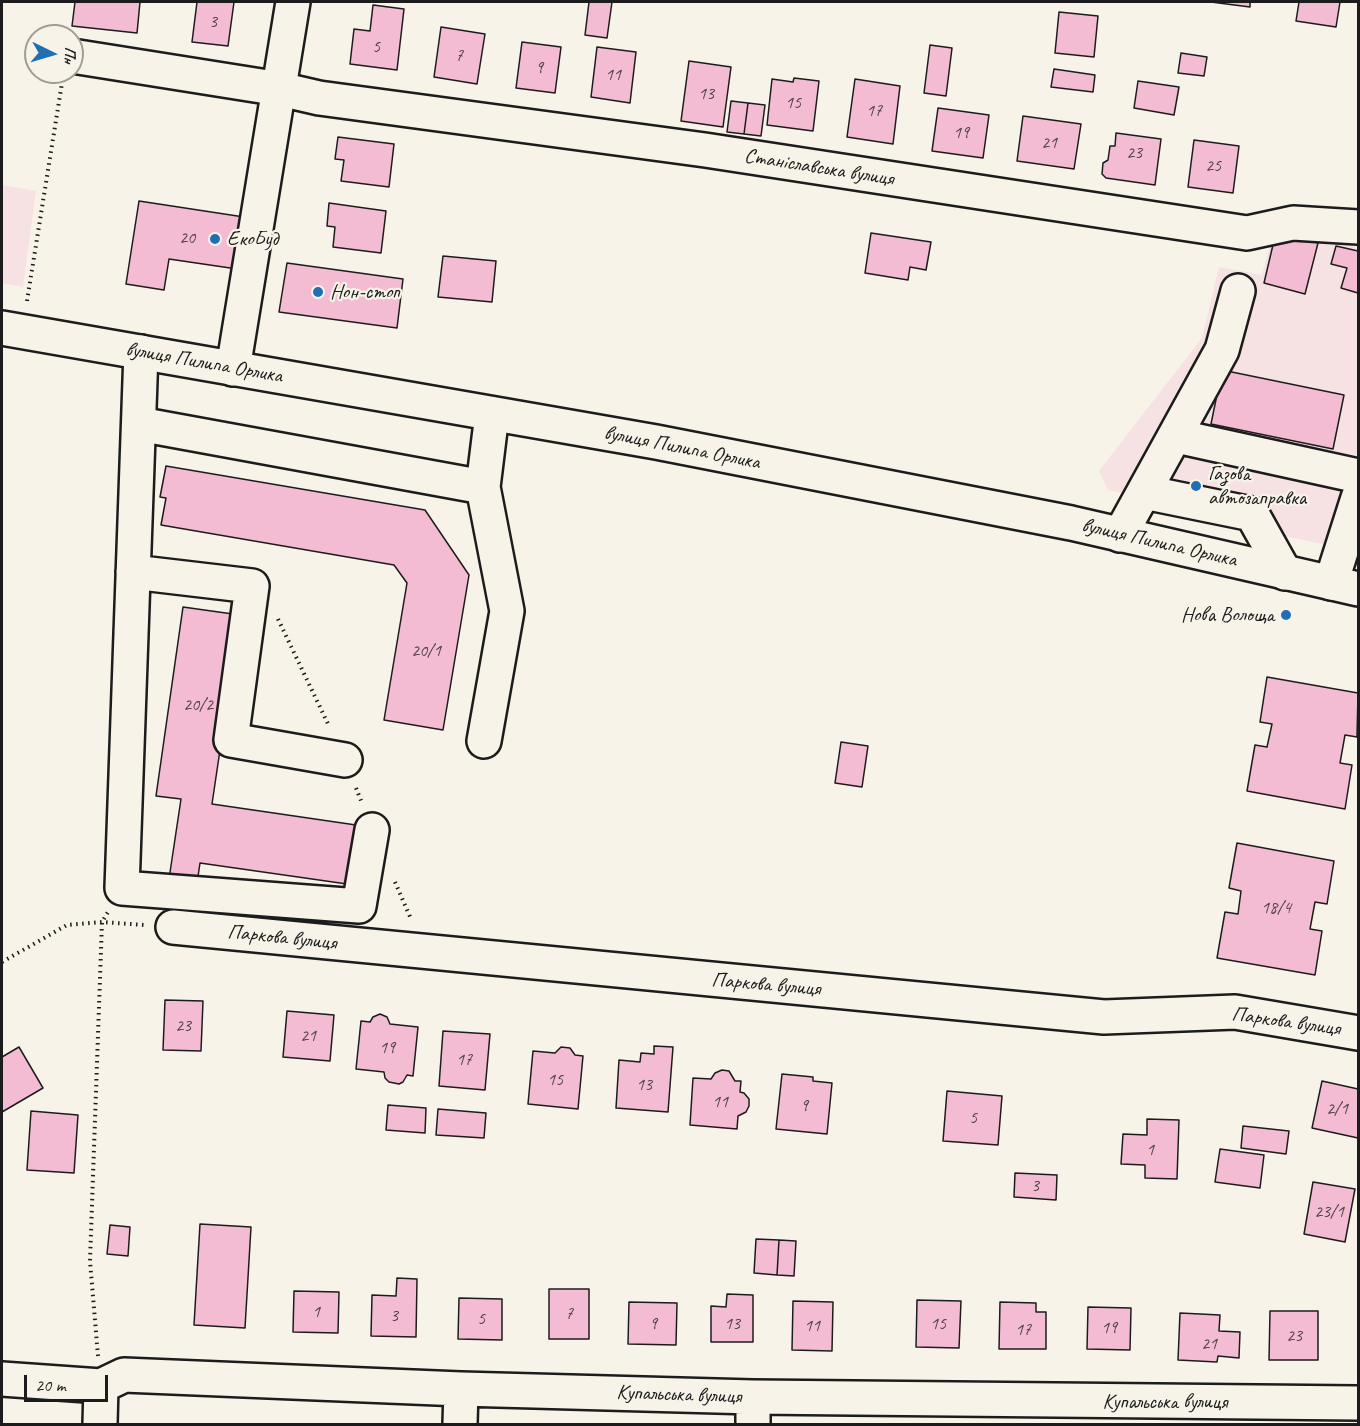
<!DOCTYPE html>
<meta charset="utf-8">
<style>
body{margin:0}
#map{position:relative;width:1360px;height:1426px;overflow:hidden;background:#f7f3e8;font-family:Caveat,sans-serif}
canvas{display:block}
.frame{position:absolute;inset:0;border:3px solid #1c1c1c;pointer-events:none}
.north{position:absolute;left:24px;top:24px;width:60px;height:60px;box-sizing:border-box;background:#f7f3e8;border:2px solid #9f9d96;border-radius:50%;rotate:95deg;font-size:16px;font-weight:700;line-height:24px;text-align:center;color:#1c1c1c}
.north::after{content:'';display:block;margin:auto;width:21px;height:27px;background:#1f6fb2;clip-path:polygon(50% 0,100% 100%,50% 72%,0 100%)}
.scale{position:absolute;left:24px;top:1375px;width:84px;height:27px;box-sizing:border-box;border:3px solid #1c1c1c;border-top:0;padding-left:8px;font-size:18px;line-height:21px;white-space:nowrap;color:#1c1c1c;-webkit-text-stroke:4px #f7f3e8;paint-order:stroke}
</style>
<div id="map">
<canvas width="1360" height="1426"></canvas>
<div class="frame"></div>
<div class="north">Пн</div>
<div class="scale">20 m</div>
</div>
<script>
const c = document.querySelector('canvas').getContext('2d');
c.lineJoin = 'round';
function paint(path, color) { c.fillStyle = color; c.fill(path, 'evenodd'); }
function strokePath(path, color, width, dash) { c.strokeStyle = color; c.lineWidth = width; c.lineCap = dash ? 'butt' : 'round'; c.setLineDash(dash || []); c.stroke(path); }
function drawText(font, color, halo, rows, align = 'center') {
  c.font = font + ' Caveat,sans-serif'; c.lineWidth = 4.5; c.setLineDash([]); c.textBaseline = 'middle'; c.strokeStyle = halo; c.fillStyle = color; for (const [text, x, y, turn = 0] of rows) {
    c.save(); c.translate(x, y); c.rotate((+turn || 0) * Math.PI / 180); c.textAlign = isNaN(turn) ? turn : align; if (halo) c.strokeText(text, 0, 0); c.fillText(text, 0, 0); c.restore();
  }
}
const built = new Path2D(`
 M2,185L36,191L23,287L2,283Z
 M1276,232L1318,243L1320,238L1356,247V250L1358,251V551L1145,508L1147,499L1108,490L1099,471L1202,338L1219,267L1262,275L1273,233Z`);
const building = new Path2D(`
 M75,2H140L137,33L72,26Z
 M197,2H234L228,46L192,42Z
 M589,2H612L607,38L585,35Z
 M1211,2H1250V7Z
 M1299,2H1340L1336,27L1296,21Z
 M373,5L404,9L397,70L350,64L354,29L370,31Z
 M1059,12L1098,16L1094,57L1055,53Z
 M441,27L485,34L477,84L434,77Z
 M522,42L561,47L555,93L516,88Z
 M930,45L952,48L946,96L924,93Z
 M597,47L636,52L630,103L591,97Z
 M1181,53L1207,57L1204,76L1178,73Z
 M689,61L731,67L723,127L681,121Z
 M1054,69L1095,75L1093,92L1051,87Z
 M794,78L819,81L813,131L767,125L772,79L793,82Z
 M855,79L900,86L893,144L847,137Z
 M1138,81L1179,87L1174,115L1134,108Z
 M731,101L748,103L744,134L727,132Z
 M748,103L765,105L761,136L744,134Z
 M938,108L989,115L983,158L932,151Z
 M1023,116L1081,124L1074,169L1017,161Z
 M1116,133L1161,139L1155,185L1106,178L1102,174L1103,163L1108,160L1110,146H1115Z
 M338,137L394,144L389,187L341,181L344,160L335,159Z
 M1194,140L1239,146L1233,193L1188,187Z
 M139,201L244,217L237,269L169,259L164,290L126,284Z
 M329,203L386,211L381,253L333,247L335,227L327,226Z
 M1276,232L1318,243L1305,294L1264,283Z
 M871,233L931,242L926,270L910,267L908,280L865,273Z
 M1336,246L1358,251V293L1341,288L1347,268L1331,264Z
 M443,256L496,261L492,302L438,297Z
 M287,263L403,279L397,328L279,312Z
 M1222,370L1344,395L1333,449L1211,424Z
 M166,466L425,510L469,575L443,730L384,720L407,583L394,565L161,525L166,498L160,497Z
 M183,607L240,615L212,804L356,825L347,884L200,863L197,883L169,879L181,799L156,796Z
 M1267,677L1358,693L1357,737L1345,735L1340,763L1352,765L1345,809L1247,791L1255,745L1267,747L1272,724L1260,722Z
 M841,742L868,746L862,787L835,783Z
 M1237,843L1334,861L1327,904L1315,902L1310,929L1322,931L1315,975L1217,958L1225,912L1238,914L1241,891L1229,888Z
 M165,1000L203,1001L201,1051L163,1050Z
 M287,1011L334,1015L330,1061L283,1057Z
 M380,1014L387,1017L390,1024L418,1027L413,1076L407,1075L403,1082L399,1084L389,1082L385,1078L384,1072L356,1069L361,1021L370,1022L373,1017Z
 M443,1031L490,1034L485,1090L439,1086Z
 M654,1046L673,1047L668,1112L616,1108L619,1060L640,1062L641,1053L654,1054Z
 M19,1047L43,1088L2,1112V1057Z
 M561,1047L570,1048L575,1055L583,1056L578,1109L528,1104L533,1051L555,1053Z
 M722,1070L729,1071L735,1081H741L740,1092L744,1093L749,1099V1106L746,1112L738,1116L737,1129L690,1125L693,1078L711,1079L715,1073Z
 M782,1074L813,1077V1081L832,1083L827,1134L776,1129Z
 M1322,1081L1358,1089V1138L1312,1128Z
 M947,1091L1002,1096L998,1145L943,1141Z
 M388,1105L426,1108L425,1133L386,1130Z
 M438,1109L486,1113L484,1138L436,1135Z
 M31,1111L78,1115L74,1173L27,1170Z
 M1147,1119L1179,1120L1177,1179L1145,1178V1165L1121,1164L1123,1134L1147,1135Z
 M1243,1126L1289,1131L1286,1154L1241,1148Z
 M1220,1149L1264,1155L1260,1188L1215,1182Z
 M1015,1173L1057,1175L1056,1200L1014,1197Z
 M1313,1182L1355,1189L1345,1242L1304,1234Z
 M200,1224L251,1227L245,1328L194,1325Z
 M110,1225L130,1227L128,1256L107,1254Z
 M756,1239L779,1240L777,1275L754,1273Z
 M779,1240L796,1241L794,1276L777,1275Z
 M397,1278L417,1279L416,1337L371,1336L372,1295L396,1296Z
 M549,1289H589V1339H549Z
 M294,1291L339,1292L338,1333L293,1332Z
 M727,1294L753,1295V1342H711V1306L726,1307Z
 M459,1298L502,1299V1340L458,1339Z
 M917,1300L961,1301L959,1348L916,1347Z
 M793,1301L833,1302L832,1351L792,1350Z
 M629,1302L677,1303L676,1345L628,1344Z
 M1000,1302L1036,1303V1312H1046V1349H999Z
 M1088,1307L1131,1308L1130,1350L1087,1349Z
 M1270,1311H1318V1360H1269Z
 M1180,1313L1220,1315L1219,1331L1240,1332L1239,1358L1218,1356L1217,1362L1178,1360Z`);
const path = new Path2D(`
 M27,301L62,83
 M278,619L329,726
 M356,788L362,803
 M395,882L411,919
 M2,962L67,925L102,922L144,925
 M98,1356L90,1261L102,922L108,912`);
const minor = new Path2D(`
 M72,56L280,89L319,98L705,150L1247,233L1293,223L1358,227
 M141,352L122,888L359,906L372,830
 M233,369L293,2
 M139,424L483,487
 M1176,436L1358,476
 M1144,492L1252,514L1285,573
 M1120,535L1222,350L1238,291
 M133,572L252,586L231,740L345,760
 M1331,583L1358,498
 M484,741L507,611L483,487L492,414
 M173,927L1104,1017L1235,1012L1358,1033
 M2,1379L101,1386L124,1375L461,1389L753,1397L1358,1403
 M100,1424L101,1386
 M460,1424L461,1389
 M753,1424V1397`);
const major = new Path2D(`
 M2,328L656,442L1071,523L1358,589`);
const markers = [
 [215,239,6,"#1f6fb2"],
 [318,292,6,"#1f6fb2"],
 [1196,486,6,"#1f6fb2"],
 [1286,615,6,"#1f6fb2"]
];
const numberNames = [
 ["3",213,22],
 ["5",376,47],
 ["7",459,56],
 ["9",539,68],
 ["11",613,75],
 ["13",706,94],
 ["15",793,103],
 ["17",874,111],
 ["19",961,133],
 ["21",1049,143],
 ["23",1134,153],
 ["25",1213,166],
 ["20",187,238],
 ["20/1",426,651],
 ["20/2",198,705],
 ["18/4",1276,908],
 ["23",183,1026],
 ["21",308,1036],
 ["19",387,1048],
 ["17",464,1060],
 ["15",555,1080],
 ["13",644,1085],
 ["11",720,1102],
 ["9",804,1106],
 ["2/1",1337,1109],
 ["5",973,1118],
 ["1",1150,1150],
 ["3",1035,1186],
 ["23/1",1329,1212],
 ["1",316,1312],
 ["7",569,1314],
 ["3",394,1316],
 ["5",481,1319],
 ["9",653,1324],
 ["13",732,1324],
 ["15",938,1324],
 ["11",812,1326],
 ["19",1109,1328],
 ["17",1023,1330],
 ["23",1294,1336],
 ["21",1209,1344]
];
const streetNames = [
 ["Станіславська вулиця",819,168,9],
 ["вулиця Пилипа Орлика",204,363,10],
 ["вулиця Пилипа Орлика",682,448,11],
 ["вулиця Пилипа Орлика",1159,543,13],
 ["Паркова вулиця",282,938,6],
 ["Паркова вулиця",766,985,5],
 ["Паркова вулиця",1286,1022,8],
 ["Купальська вулиця",679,1395,2],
 ["Купальська вулиця",1165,1402]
];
const poiNames = [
 ["ЕкоБуд",227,239],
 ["Нон-стоп",330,292],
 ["Газова",1208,474],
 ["автозаправка",1208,498],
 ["Нова Волоща",1274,615,"right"]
];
paint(built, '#f6e2e2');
paint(building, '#f4bcd3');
strokePath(building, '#1c1c1c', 1.5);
strokePath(minor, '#1c1c1c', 38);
strokePath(major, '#1c1c1c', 38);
strokePath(path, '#1c1c1c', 4, [1.5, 4.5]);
strokePath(minor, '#f7f3e8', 33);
strokePath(major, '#f7f3e8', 33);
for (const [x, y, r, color] of markers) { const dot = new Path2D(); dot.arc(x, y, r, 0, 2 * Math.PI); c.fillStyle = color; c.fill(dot); strokePath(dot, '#f7f3e8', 2); }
drawText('18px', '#52444a', null, numberNames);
drawText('21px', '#1c1c1c', '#f7f3e8', streetNames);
drawText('21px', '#1c1c1c', '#f7f3e8', poiNames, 'left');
</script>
